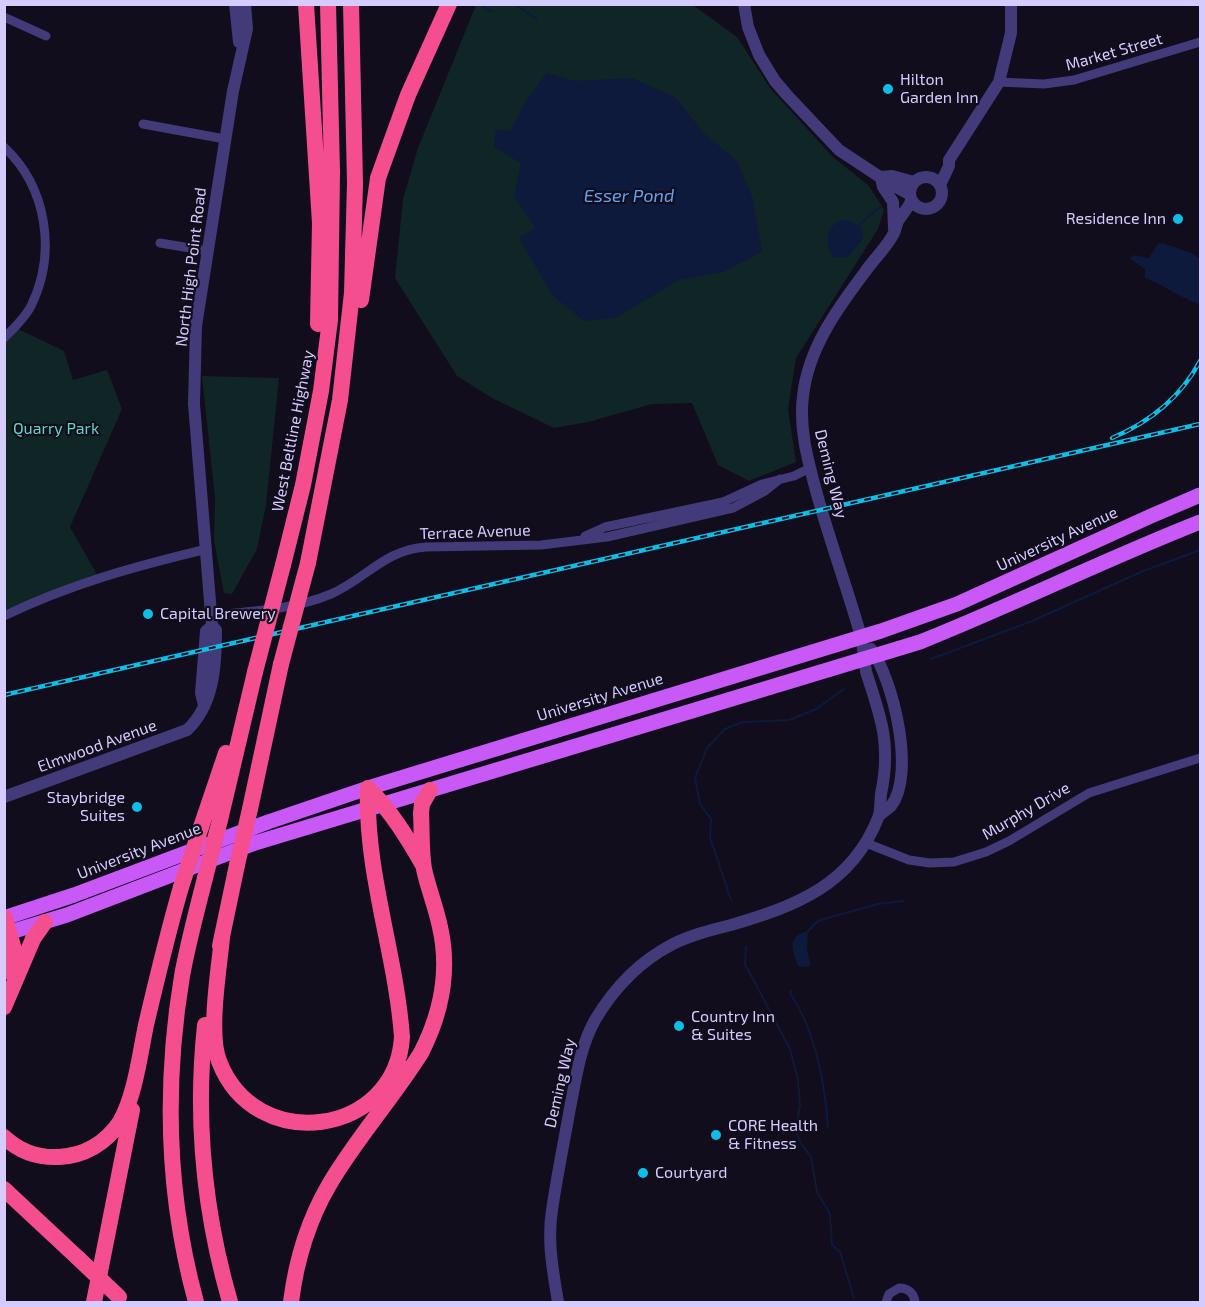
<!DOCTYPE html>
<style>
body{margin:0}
#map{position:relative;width:1205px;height:1307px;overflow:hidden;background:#110d1d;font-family:"Exo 2",sans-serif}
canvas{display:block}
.frame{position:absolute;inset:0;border:6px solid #d5cbfc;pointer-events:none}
</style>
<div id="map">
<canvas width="1205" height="1307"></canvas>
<div class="frame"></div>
</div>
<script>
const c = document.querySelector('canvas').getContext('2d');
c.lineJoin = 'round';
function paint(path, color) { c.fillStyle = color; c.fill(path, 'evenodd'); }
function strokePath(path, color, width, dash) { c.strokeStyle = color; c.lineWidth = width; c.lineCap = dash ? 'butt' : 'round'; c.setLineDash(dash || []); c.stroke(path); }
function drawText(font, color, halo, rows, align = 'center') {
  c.font = font + ' "Exo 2",sans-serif'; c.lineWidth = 4.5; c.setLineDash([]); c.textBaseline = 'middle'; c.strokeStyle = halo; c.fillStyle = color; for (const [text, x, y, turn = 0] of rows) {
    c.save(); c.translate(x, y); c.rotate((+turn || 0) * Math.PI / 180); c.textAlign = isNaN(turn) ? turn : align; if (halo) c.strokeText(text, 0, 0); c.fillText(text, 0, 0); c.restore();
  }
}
const green = new Path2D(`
 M476,5H693L737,37L770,88L833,157L869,186L884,210L878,229L796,358L788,409L796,462L749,481L718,465L692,403L652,404L588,422L554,428L492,398L457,376L395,278L403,199L418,148Z
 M18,329L64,351L73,380L107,370L122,409L70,527L99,578L5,616L4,338Z
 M202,376L279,378L266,505L257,549L232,594L224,593L214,541L215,498Z`);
const water = new Path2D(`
 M547,73L575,81L632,78L675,97L704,133L737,161L753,199L762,252L723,272L679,280L615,318L584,321L552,295L519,238L535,228L514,196L521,163L494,147L496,130L510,131L527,99Z
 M841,220C852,221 857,222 863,232L862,240L847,258L833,257C825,244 825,227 841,220Z
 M1163,243L1191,253L1200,259V304C1181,299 1165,285 1145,278V269L1130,259L1134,255L1149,258L1158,244Z
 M808,931L807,948L810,963L809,967L798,966C792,948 786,937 808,931Z`);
const stream = new Path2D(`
 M481,4L491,12
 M515,4L537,19
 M859,225L880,207
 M931,659L1032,621L1141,572L1200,550
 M731,900L710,837L711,819L700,804L695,778L707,748L725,729L743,722L789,720L816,709L844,689
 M808,931L818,921L824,919L878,904L903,901
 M746,947L745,964L790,1049L798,1080L800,1105L796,1130L800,1142L811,1157L817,1192L830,1214L832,1245L840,1252L854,1298
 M792,990L790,993C816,1032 825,1083 828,1128`);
const minor = new Path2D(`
 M4,17L46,36
 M999,82L1044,84L1074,80L1200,42
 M143,124L225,139
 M4,147C47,187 57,253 31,306C25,318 14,328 4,338
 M160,243L208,251
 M585,536L605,527L723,502L762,484L794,476L810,468
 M212,615C252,611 293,610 331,594C366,579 384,550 426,547L541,545L607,537L733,508L765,491L780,479
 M4,616C70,584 136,566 207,549
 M866,843L909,860L930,863L954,862L986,852L1009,841L1089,793L1200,758
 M886,1302L889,1294L899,1288C908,1288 914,1293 915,1302`);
const tertiary = new Path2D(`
 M235,4L239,42
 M744,4L748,27L759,55L775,81L787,95L839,150L889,183L909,194
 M910 193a16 16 0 1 1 32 0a16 16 0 1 1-32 0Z
 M881,177L892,176L914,182
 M881,178L883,187L893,202L894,229
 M940,185L949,166V160L999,82L1011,33V4
 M871,649C893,679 916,774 891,806C888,809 883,812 880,815
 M204,705L201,693L206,631L212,626
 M4,797L187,730C214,705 216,665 216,630L212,626L194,404L196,326L233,91L247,29L245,4
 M558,1302C553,1271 547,1242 552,1210C557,1176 564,1142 570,1108C576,1078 580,1047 595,1020C614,988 640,961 673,944C691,935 711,930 731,925C795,906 851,886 878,818C881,811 880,802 881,794C891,746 882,720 867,675C863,661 864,646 860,633C846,584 828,536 815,487C807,457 799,427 803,396C808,349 837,309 865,272C874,259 887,247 894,233C896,229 896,225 898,221C902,214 908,209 911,201`);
const primary = new Path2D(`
 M4,918L74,895L268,822L368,788L881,631L957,604L1151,516L1200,495
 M4,934L67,915L255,843L920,642C1015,604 1106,559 1200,522`);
const motorway = new Path2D(`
 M306,4L320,223L318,324
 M361,300L378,178L408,95L449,4
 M308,563L340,400L352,293L355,183L351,4
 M283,565L303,485L321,391L330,320L332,172L328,4
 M368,788C391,811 407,837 423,865
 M250,809L281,664
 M220,820L255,672
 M201,827L226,753
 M5,918L13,946V975
 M222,938C219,969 208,1033 219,1061C255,1156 396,1136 402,1037C396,954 365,872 368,788
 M220,946L237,865
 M4,1007L33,939L45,922
 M205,1025C195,1118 204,1212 230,1302
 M4,1137C19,1151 38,1158 59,1157C84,1156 106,1143 120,1122C135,1096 140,1054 146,1025C157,978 168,932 181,887
 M4,1189L79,1259
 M94,1302L132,1110
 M196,1302C167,1196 164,1085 182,976C188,943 197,910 205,878
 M291,1302C296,1262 308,1221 329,1185C356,1139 392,1099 421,1053C441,1014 450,971 440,927C436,907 428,888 424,869C421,851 422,831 421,813L422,804L430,790`);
const rail = new Path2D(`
 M1112,438C1150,422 1181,397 1200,361
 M4,695L1200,424`);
const motorwayBridge = new Path2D(`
 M281,664L308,563
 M255,672L283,565
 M237,865L250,809
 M205,878L220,820
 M181,887L201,827
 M79,1259L119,1297`);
const markers = [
 [888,89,6,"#0dbee6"],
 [1178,219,6,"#0dbee6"],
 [148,614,6,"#0dbee6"],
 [137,807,6,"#0dbee6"],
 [679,1026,6,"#0dbee6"],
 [716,1135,6,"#0dbee6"],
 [643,1173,6,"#0dbee6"]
];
const streetNames = [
 ["Market Street",1114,52,-16],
 ["North High Point Road",191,267,-83],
 ["West Beltline Highway",293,431,-79],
 ["Deming Way",831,474,76],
 ["Terrace Avenue",475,532,-2],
 ["University Avenue",1057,539,-25],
 ["University Avenue",600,697,-17],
 ["Elmwood Avenue",97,746,-20],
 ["Murphy Drive",1026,811,-30],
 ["University Avenue",139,851,-21],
 ["Deming Way",560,1083,-77]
];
const poiNames = [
 ["Hilton",900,80],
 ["Garden Inn",900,98],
 ["Residence Inn",1166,219,"right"],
 ["Capital Brewery",160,614],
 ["Staybridge",125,798,"right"],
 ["Suites",125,816,"right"],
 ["Country Inn",691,1017],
 ["& Suites",691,1035],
 ["CORE Health",728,1126],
 ["& Fitness",728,1144],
 ["Courtyard",655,1173]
];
const parkNames = [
 ["Quarry Park",56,429]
];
const waterNames = [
 ["Esser Pond",629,196]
];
paint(green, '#102526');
paint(water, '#0d1a3b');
strokePath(stream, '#0d1a3b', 2);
strokePath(minor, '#423a79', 9);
strokePath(tertiary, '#423a79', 12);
strokePath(primary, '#c859f6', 15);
strokePath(motorway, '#f54e8f', 16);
strokePath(rail, '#0dbee6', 4.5);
strokePath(rail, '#110d1d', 2, [7]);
strokePath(motorwayBridge, '#f54e8f', 16);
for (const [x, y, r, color] of markers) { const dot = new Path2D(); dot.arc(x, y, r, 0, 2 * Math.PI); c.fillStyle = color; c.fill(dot); strokePath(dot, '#110d1d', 2); }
drawText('16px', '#d5cbfc', '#110d1d', streetNames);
drawText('16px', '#d5cbfc', '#110d1d', poiNames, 'left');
drawText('16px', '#5dd7c3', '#110d1d', parkNames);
drawText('italic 18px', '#60a3f6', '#110d1d', waterNames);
</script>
